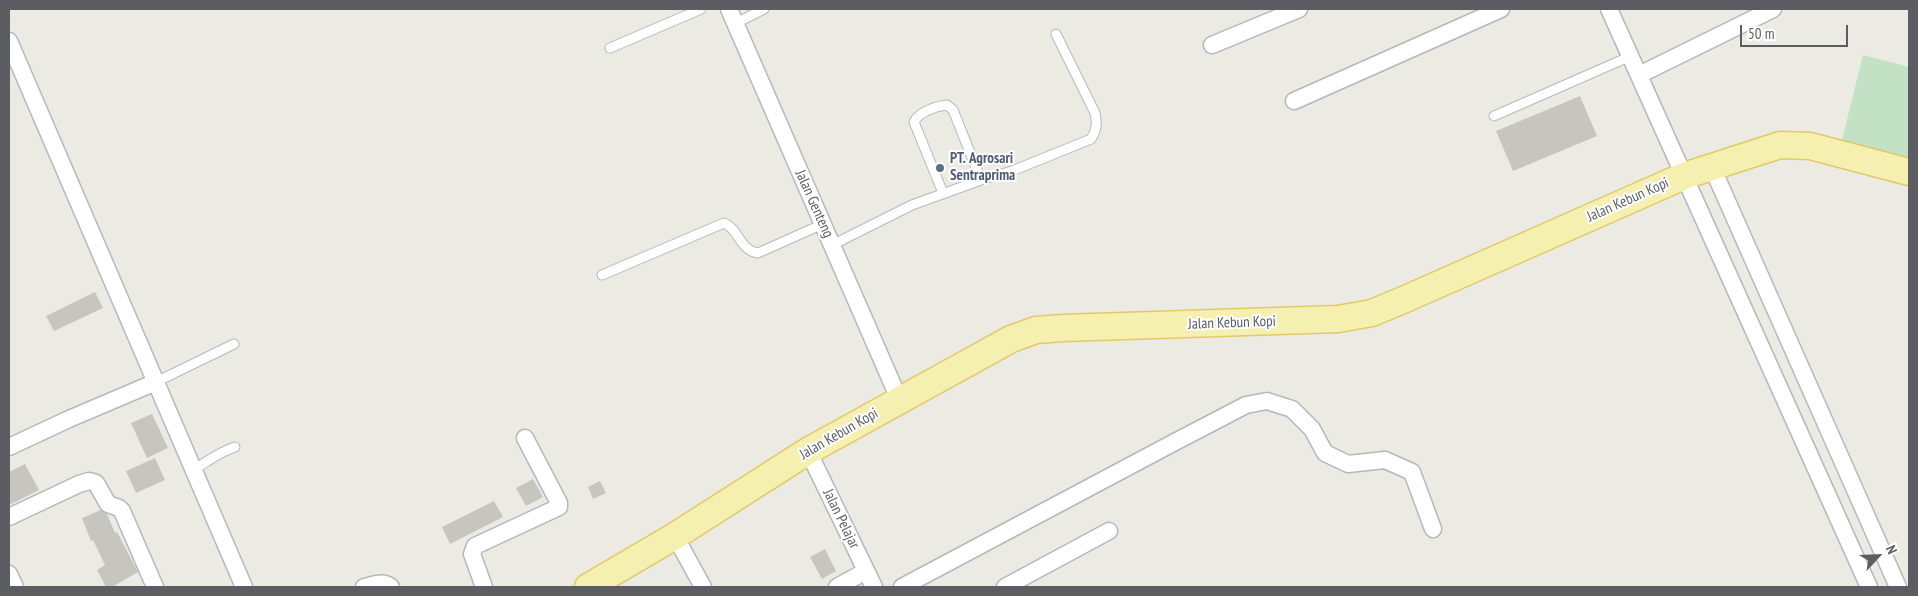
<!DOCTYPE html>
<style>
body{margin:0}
#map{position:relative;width:1918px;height:596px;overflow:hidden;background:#ecebe3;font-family:"PT Sans Narrow",sans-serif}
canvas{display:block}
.frame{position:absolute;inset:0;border:10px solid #5b5d62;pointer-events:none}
.north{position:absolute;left:1853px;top:531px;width:50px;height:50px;-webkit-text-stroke:4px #fff;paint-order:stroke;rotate:65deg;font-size:14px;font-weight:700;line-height:20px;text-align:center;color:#5b5d62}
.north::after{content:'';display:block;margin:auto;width:18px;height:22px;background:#5b5d62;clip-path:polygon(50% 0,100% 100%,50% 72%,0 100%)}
.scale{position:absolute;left:1740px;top:25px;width:108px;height:22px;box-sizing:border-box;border:2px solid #5b5d62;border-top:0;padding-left:6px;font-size:15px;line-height:18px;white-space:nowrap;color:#5b5d62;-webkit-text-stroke:4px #fff;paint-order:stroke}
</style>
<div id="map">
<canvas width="1918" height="596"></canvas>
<div class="frame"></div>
<div class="north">N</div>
<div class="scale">50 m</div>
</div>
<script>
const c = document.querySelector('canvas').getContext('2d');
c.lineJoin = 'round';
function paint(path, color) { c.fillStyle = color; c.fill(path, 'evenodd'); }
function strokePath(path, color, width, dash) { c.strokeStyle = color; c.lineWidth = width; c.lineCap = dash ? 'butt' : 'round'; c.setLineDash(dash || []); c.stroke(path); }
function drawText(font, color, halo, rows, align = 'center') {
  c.font = font + ' "PT Sans Narrow",sans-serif'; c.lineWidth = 4; c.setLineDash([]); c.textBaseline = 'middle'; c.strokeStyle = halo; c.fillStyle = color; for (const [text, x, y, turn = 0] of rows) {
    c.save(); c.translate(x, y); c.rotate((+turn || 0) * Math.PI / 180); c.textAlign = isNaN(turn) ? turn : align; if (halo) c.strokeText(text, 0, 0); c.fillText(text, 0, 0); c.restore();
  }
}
const green = new Path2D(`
 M1863,55L1909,67V162L1841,144Z`);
const building = new Path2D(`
 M1580,96L1597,136L1513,171L1496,131Z
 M95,292L103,308L54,331L46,316Z
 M152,414L168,448L147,458L131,423Z
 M155,458L165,480L136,493L126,471Z
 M25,464L39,490L9,505V472Z
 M533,479L543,497L526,506L516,488Z
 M600,481L606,493L593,499L588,487Z
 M494,501L503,517L450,544L442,527Z
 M101,510L107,514L115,533L117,532L138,572L112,587H106L97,570L105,565L93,540L91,541L82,518Z
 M825,549L836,571L822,579L810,557Z`);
const lane = new Path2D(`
 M736,23L764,9
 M610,48L701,9
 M1494,116L1631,56
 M943,193L914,122C919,112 936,106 947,105L953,110L981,180
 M832,245L912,205L981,180L1012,171L1091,139C1097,130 1097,123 1095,113L1056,34
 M602,275L724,223C739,229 740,251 758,253L823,224
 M156,382L234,344
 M193,470C207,462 219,452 235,447`);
const street = new Path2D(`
 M729,9L899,399
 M1609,9L1869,587
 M9,41L244,587
 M1212,45L1299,9
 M1639,75L1773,9
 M1294,101L1501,9
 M1712,167L1898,587
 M9,447L69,419L156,382
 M808,451L874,587
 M9,517L79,484L89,481L96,483L108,504L119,508L122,511L155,587
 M675,536L703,587
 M9,574L15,587
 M364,587C374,585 383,580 391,587
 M484,587L472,554L475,546L559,507V503L525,438
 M837,587L866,571
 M902,587L1173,443L1246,405L1267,401L1292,409L1312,429L1325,453L1348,464L1385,460L1412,472L1433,529
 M1005,587L1109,531`);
const primary = new Path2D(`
 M588,587L675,536L808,451L1011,339L1036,330L1063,328L1338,319L1372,313L1403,300L1684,176L1780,145L1810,146L1909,172`);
const markers = [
 [940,168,5,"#5c6f8a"]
];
const serviceNames = [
 ["PT. Agrosari",950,159],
 ["Sentraprima",950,176]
];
const streetNames = [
 ["Jalan Kebun Kopi",1628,200,-24],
 ["Jalan Genteng",814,204,66],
 ["Jalan Kebun Kopi",1232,323,-2],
 ["Jalan Kebun Kopi",839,434,-30],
 ["Jalan Pelajar",841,519,64]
];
paint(green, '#c2e1c5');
paint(building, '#c7c5c0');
strokePath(lane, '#b5b7bc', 11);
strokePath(street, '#b5b7bc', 19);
strokePath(primary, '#e1c967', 29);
strokePath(lane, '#fff', 9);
strokePath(street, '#fff', 16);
strokePath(primary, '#f5f0af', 26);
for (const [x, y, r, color] of markers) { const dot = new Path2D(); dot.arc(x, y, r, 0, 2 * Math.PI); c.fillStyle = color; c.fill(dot); strokePath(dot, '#fff', 2); }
drawText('bold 15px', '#4e5e75', '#fff', serviceNames, 'left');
drawText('15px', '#5b5d62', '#fff', streetNames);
</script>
